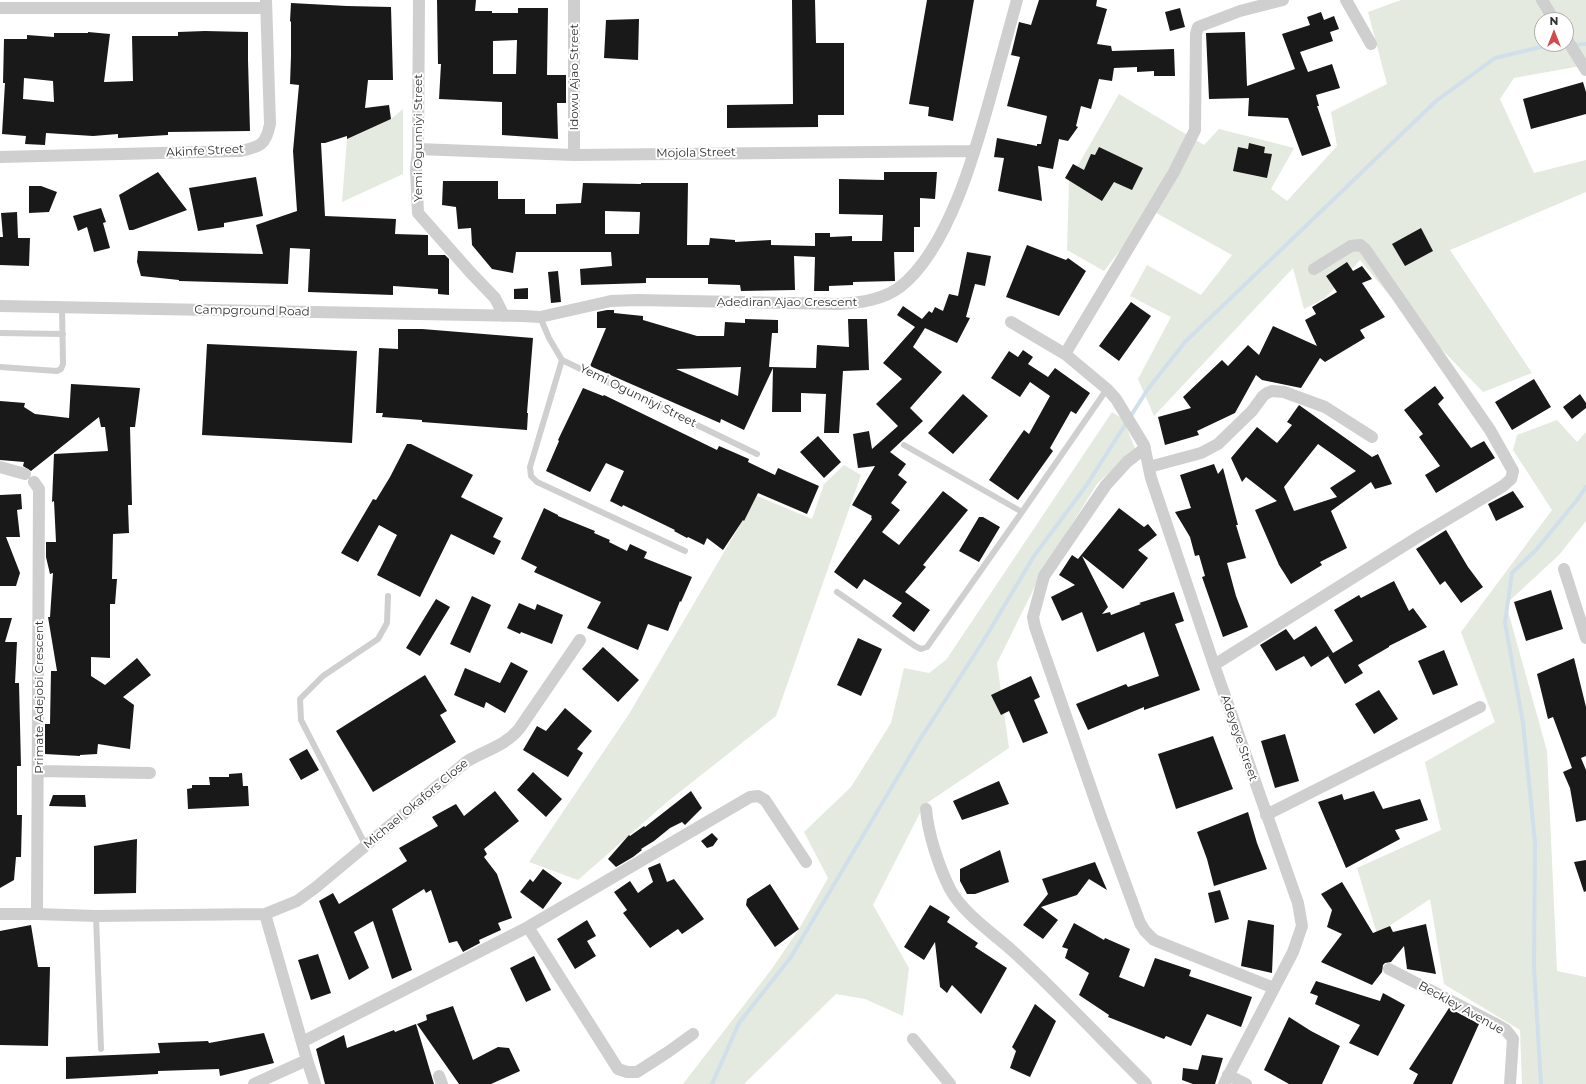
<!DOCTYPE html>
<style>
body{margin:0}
#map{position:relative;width:1586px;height:1084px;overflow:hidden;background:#fff;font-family:Montserrat,sans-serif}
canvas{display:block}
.north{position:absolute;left:1534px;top:12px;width:40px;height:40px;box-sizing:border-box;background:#fff;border:1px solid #adadad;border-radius:50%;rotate:0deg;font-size:11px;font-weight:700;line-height:16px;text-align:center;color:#323232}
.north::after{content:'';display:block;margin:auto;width:14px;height:18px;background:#d34a4c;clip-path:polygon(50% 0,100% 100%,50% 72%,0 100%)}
</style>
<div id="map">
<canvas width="1586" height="1084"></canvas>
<div class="north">N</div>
</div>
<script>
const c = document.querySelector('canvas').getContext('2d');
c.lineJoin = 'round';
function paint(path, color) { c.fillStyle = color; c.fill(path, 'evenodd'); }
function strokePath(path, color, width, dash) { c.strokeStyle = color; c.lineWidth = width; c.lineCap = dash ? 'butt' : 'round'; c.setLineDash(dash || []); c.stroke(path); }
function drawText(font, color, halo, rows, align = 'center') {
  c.font = font + ' Montserrat,sans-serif'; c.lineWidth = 4; c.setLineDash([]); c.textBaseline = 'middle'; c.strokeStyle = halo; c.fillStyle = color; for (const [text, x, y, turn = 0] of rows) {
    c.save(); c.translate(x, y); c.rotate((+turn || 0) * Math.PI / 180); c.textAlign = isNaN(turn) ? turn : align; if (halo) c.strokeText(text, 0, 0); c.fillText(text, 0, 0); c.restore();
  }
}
const green = new Path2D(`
 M1401,0H1586V65L1514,78L1500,99L1534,173L1586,160V192L1450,250L1532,373L1483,392L1390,296L1360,260L1325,298L1304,309L1293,268L1154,416L1138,379L1171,317L1130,296L1147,265L1201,295L1232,255L1151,210L1104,271L1067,250L1069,181L1119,94L1204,145L1219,129L1294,148L1271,189L1287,201L1337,146L1331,112L1387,84L1368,12ZM1542,20H1566V44H1542Z
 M403,109V174L342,202L347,139L391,119Z
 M1112,412L1123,419L1135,448L1097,484L1043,570L997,663L1009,748L924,805L873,905L909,968L903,1016L865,999L836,994L744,1084H683L771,970L799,929L828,878L804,832L851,787L891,723L904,668L929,673L946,660Z
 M1557,420L1577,442L1586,432V521L1559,555L1506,604L1547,751L1557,971L1586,977V1084H1522L1520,1030L1444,984L1430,899L1377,934L1357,868L1441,830L1425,762L1495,722L1461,632L1552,510L1513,450L1517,435Z
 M844,465L861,475L776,716L667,802L578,880L529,862L629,714L757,496L812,519L824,484Z`);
const stream = new Path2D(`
 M712,1084L739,1023L791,957L919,741L982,643L1034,556L1086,486L1148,389L1185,342L1436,101L1495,58L1541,47L1586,44
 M1541,1084L1534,967L1535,842L1523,723L1505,622L1512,573L1536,550L1577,500L1586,487`);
const building = new Path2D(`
 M437,0H476L475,11H492V13H518V8H548L547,75H566V103H557L558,139L502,135V102L439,99L441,64H438ZM517,40L516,74H493V41Z
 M792,0H815L816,43H844V115H818V127L727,128V105L793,104Z
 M927,0H974L953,121L928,116L929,107L909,104Z
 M1039,0H1097L1096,6L1107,9L1097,44L1111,46L1112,51L1174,49L1175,76H1154V71L1137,72V67L1114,68L1112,81L1099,79L1091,109L1081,106L1076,126L1078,127L1068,141L1059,139L1053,169L1038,166L1042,201L998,191L1004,158L994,157L997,138L1037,146V144H1041L1047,116L1007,106L1020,57L1011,55L1019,22L1031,25Z
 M291,3L347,6L391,7L393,80H368L365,108L389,105L391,119L347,139V136L325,143H321L325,216L396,219L395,234L428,235V255H445L449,259V295L438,294V289L393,286V295L308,292L310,249L290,248L288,284L179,281V280L141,276L137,262L138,251L263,254L256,225L297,211L293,151L299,85L290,84L291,56V22L290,21Z
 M1180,8L1185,27L1170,31L1165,12Z
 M1321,12L1324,20L1334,16L1339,29L1330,32L1333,41L1300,52L1308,72L1332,64L1340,88L1316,95L1319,106H1317L1331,146L1302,156L1288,118L1248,116L1249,98L1209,99L1206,33L1245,32L1247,86L1295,69L1282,34L1310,25L1307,17Z
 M639,19L638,60L604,58L606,20Z
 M205,31L248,32V60L250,131L168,132V135L118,138V134L93,136L46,133L45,145L25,144L26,136L2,134L5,83H3L4,39H27V35L54,37V33H88V32L110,34L104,82L133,81L132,36H178V32ZM24,78L53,81L54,102L23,99Z
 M1583,82L1586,92V114L1531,129L1523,99Z
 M1249,143L1265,147L1264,153L1272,154L1267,178L1233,171L1238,147L1248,149Z
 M1099,147L1143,168L1132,190L1114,182L1102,201L1065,178L1073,164L1084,170L1091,154L1095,155Z
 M158,172L187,210L133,230H129L119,195Z
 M884,172H937L935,199L920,198V227H914V252H894L895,281L853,282V285L829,286V291H814L815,257L794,256L795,290L741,291L740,285L708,284V278H646V283L581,285L580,269L612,266L611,252H516L513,273L492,269L472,245L471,228L458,229L456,207L442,205L443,181H498V199H525V214H556V204L581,203L583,183L641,184V183H688L687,245H709L710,238L735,240V242L771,240V245L815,246V233H830V237L852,236V241H882L883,215L839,214V179L884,180ZM605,211L640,212L639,234H605Z
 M256,177L263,216L224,223V227L198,231L189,188Z
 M29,186H41L57,192L49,212L29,213Z
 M101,208L106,222L103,223L110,248L94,252L87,227L78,231L73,216Z
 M17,212L18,238H30L29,266L0,265V237H3L1,213Z
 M1421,228L1433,251L1405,266L1392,244Z
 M1027,245L1066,260L1068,258L1086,271L1059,316L1006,297Z
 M967,252L991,256L985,286L975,284L966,317L970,318L957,343L925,328L913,347L942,372L910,408L923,421L890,452L906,464L898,475L907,482L891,503L900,510L882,532L899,545L943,491L968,510L923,565L926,567L905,592L930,610L914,632L892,616L902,603L864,579L857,589L834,572L872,519L871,517L872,516L852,505L875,466L858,468L853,434L869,431L872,449L898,426L876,404L902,379L883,363L915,327L897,315L903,306L922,319L929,311L932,313L935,307L943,311L949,294L958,296Z
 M1347,262L1353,271L1362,266L1372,279L1362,283L1385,317L1360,330L1365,338L1325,362L1320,358L1301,388L1262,380L1256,375L1235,413L1197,431L1199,435L1165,445L1158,417L1191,408L1183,397L1222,360L1228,366L1248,345L1259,355L1273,326L1317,346L1305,320L1316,314L1312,307L1337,292L1326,276Z
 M558,271L561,302L551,303L548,272Z
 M528,288V299H514V289Z
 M1131,302L1151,316L1119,361L1099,346Z
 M607,310H614V313L643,316V320L697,336H724L725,322L745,323V319L778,320V333H772L769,367L816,368L817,345L849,347L848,319H867L869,370L843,371L839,433H824L826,394L801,393V412H772L773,368L744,430L721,419L720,423L590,366L606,328H597V312ZM741,367L738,396L676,369Z
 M398,329H422L533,338L527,413H528L527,430L422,422V420L382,417L383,413H376L379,348L398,349Z
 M207,344L357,351L352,443L202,435Z
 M1023,350L1033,357L1028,364L1048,377L1055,368L1090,393L1076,414L1071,411L1050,448L1053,451L1018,500L989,480L1024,430L1029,434L1050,396L1030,382L1020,397L991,378L1009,351L1018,357Z
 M1534,379L1551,407L1512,430L1495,402Z
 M71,384L140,388L135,427H130L132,505H128L129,533L113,534L112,579H117L115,604H110V658L91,657V676L105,685L137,658L151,675L123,697L134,705L130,749L98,744L97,754L80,755V756L45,754V724H50L51,671H57L48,617H50L53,573L50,574L46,557V542H56L54,501L52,502L54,454L108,451L105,427H101L99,417L31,471L23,466L24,462L0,460V401L25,403L24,407L35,414L69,418Z
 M1435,386L1444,398L1438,404L1471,448L1484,441L1495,458L1436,493L1425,475L1440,466L1419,437L1423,434L1404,410Z
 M583,388L603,396L604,395L717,450L719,446L733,452L749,459L748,462L775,475L778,468L819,486L807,514L758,493L744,521L743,520L723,550L707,538L704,545L688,537L687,538L674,531L675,530L640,513L623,505L622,507L610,501L624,471L606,463L590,492L546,471L559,441L558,440Z
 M963,394L988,416L953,454L928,433Z
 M1580,394L1586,403V408L1572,419L1563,407Z
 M1299,405L1372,457L1378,454L1392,484L1375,489L1371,482L1331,511L1347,548L1320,562L1322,565L1291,584L1279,565L1255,510L1277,501L1246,477L1242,482L1231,458L1257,427L1277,443L1292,425L1287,422ZM1318,444L1356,471L1330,488L1337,497L1294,511L1284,487Z
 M818,436L841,462L824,478L800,452Z
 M407,444H411L473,475L461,497L503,518L493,537L501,541L494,555L451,534L420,597L377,575L397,535L379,525L358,562L341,553L373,499L376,500L390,477Z
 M1214,464L1218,474L1223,468L1238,525H1236L1246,558L1227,563L1236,596L1248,627L1223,637L1202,577L1205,576L1199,555L1195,556L1190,537L1175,512L1191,508L1180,475Z
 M1513,491L1524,507L1496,521L1488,504Z
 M21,494L22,509L17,510L20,537H6L20,573L16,586H0V495Z
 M544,508L558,515V516L595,531L594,533L610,540L609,542L627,551L630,544L647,552L644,558L692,577L681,602L680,601L668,631L648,624L638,650L587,628L601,602L534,572L537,567L521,559Z
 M1119,508L1144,527L1148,524L1157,535L1138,550L1148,558L1123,589L1082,556L1108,607L1102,614L1110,612L1111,615L1141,604L1139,603L1174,592L1184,621L1175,624L1200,690L1144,710V707L1088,730L1076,704L1126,684L1128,687L1159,676L1144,632L1097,652L1082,612L1062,621L1051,597L1075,585L1059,575L1072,555L1078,559Z
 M979,517H983L1000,527L979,562L959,551Z
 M1446,530L1468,567L1483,587L1461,603L1445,581L1440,585L1416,549Z
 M1394,581L1409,611L1413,608L1427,627L1389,646V647L1358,665L1363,673L1345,684L1328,656L1353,641L1334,610L1359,595L1361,598Z
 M1551,590L1563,629L1526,641L1514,602Z
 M472,596L491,605L470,653L450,644Z
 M436,599L450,607L420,656L406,648Z
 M519,603L535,610L537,604L563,615L552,644L521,632L520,634L507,628Z
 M0,618H12L5,642H17L15,683H19L21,766H17V815H22L21,857H16L14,880L0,888Z
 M1316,626L1333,653L1311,667L1304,656L1276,671L1260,645L1286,629L1294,640Z
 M858,638L882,649L861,696L837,685Z
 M603,647L639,680L618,702L582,669Z
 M1444,650L1458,685L1433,695L1418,661Z
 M1574,658L1586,707V756L1581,758L1586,770V820L1576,822L1570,788L1563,772L1572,768L1553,717L1548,719L1537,674Z
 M511,662L528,671L505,713L486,702L484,708L454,695L465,668L500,683Z
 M425,675L447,711L440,715L456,742L373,792L336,731Z
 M1031,676L1040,697L1034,700L1048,733L1023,743L1009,711L1001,715L991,695Z
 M1379,690L1398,719L1374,734L1355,704Z
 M565,708L592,731L577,749L583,753L568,777L523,750L537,726L546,731Z
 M1285,734L1299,781L1275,788L1261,741Z
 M1213,736L1233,789L1176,809L1158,754Z
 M307,749L319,770L301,780L289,759Z
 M533,772L562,799L546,817L517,790Z
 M242,773L243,786H248L249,806L188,809L187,789L192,788V785H210L209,777H229V774Z
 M999,781L1009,804L962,820L953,801Z
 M495,791L519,821L484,849L487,854L484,857L497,874L512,918L498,923L501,930L479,940L480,943L463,952L457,941L449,943L431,890L426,893L424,889L392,909L412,970L392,979L373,921L354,932L369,968L349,980L319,901L333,893L339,904L407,861L399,848L438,826L432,817L456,804L464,816Z
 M691,791L702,808L685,825L682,822L670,828L654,841L641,849L642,850L633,857L616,867L608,859L629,835L630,836L644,826L645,827Z
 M1374,791L1383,809L1420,799L1428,820L1395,830L1400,839L1346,868L1318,802L1342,794L1344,800Z
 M53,795H85L86,807L49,806Z
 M1248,812L1257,843L1267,869L1214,886L1207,859L1197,832Z
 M712,833L718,839L713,846L707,848L701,841Z
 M137,839L136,893L94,894V846Z
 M1000,850L1009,882L975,894H967L960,881V869Z
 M1586,860V891L1584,892L1574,862Z
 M1095,862L1107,890L1089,879L1077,895L1041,907L1058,920L1043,939L1023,925L1048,894L1042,879Z
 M660,863L667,882L674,879L704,919L682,934L678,929L650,948L623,913L627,910L614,892L630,881L638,893L653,882L648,868Z
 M543,869L562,883L543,909L520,892L530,879L533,882Z
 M1342,882L1373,933L1390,926L1393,932L1426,924L1436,974L1407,969L1404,946L1391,962L1385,963L1383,965L1382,972L1372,985L1321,962L1342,934L1327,927L1332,910L1321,894Z
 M770,884L799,929L775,947L746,905L747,899Z
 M1220,890L1229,919L1215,923L1208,893Z
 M930,905L950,917L947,922L978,943L975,947L1007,968L981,1014L952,985L947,993L940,987L935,942L924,960L904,947Z
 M587,920L596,936L587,941L596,956L575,969L557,939Z
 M1248,920L1274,925L1272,973L1241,966Z
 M1074,923L1104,940L1105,938L1130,949L1119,977L1144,987L1155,958L1191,970L1189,976L1252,997L1241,1027L1207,1014L1191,1046L1166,1036L1164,1039L1108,1017L1109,1015L1079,995L1089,973L1065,958L1068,949L1062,947Z
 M31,925L38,967H50L48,1046L0,1045V931Z
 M318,954L331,993L311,1000L298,960Z
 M534,956L551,990L526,1002L510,968Z
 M1316,981L1380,1001L1383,993L1405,1005L1378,1056L1349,1043L1360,1025L1315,1004L1318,996L1310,993Z
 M1035,1004L1056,1021L1030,1077L1010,1068L1016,1051L1012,1047Z
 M453,1006L473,1060L498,1047L509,1048L520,1071L491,1084H459L417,1024L427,1020L426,1015Z
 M1449,1008L1479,1024L1452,1084H1413L1418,1074L1409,1069Z
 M1289,1017L1311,1031L1340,1046L1322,1084H1289L1264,1070Z
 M416,1024L434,1084H325L316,1049L344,1035L347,1048L394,1030L395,1032Z
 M264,1033L274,1063L220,1076L219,1069L158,1071V1074L66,1079V1057L160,1053L158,1043L208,1041L209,1043Z
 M1202,1055L1223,1058L1215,1084H1193L1182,1080L1183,1068L1198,1070Z`);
const lane = new Path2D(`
 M540,317L549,338L562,360L757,454
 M0,333L63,334
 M562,360L530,467L531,476L537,482L685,551
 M0,367L57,371L61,369L63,364L62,307
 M904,445L1022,512
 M837,592L915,646L921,649L927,647L1022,512L1107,389
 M366,846L301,720L300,699L323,676L378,639L387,623L388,596
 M96,916L101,1049`);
const street = new Path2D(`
 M419,0L418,149L416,169L418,213L471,273L495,298L504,316
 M574,0V155
 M1346,0L1371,44
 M1542,0L1554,20
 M0,8H266
 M1566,38L1586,70
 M418,149L574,155L974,151
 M0,157L240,151C260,147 266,145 270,124L266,0
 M0,306L523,316L540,317L611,301L637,300L839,304C860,303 883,300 900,287C949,249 976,149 992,91C1000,61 1009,30 1017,0
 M1011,322L1065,354L1107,389L1116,399L1144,445L1151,478L1214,665L1298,903L1302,926L1293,952L1224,1084
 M1065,354L1174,172L1195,130L1196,34L1198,27L1240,11L1283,0
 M1145,448L1127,462L1106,485L1044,576L1033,617L1035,627L1101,817L1140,923L1145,931L1154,940L1274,988
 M0,467L25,474
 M1149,467L1201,453L1218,444L1252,411L1263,396L1267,393L1272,391L1284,392L1325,407L1372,437
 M34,482L39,489L37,914
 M1564,569L1586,638
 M1214,665L1418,537L1503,486L1511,479L1513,471L1490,430L1365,249L1360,245L1351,246L1314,269
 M38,771L150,773
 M926,809C928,834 939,867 950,889C964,915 996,935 1017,955C1061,996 1103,1041 1146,1084
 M1266,815L1480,707
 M0,914H37L96,916L265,914L297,901L315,888L466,762C485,750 504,747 519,729L580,640
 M265,914L307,1060L315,1084
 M528,927L618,1069L627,1072H637L668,1052L693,1034
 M1389,969L1494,1023L1506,1030L1513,1039L1510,1084
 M913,1039L950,1084
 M302,1042L528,927L750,797L758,796L765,800L806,862
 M1228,1075L1246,1084
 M439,1076L442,1084
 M254,1084L307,1060`);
const streetNames = [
 ["Idowu Ajao Street",574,77,-90],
 ["Yemi Ogunniyi Street",418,138,-90],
 ["Akinfe Street",205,151,-3],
 ["Mojola Street",696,153,-1],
 ["Adediran Ajao Crescent",787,302],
 ["Campground Road",252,311,1],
 ["Yemi Ogunniyi Street",638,396,26],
 ["Primate Adejobi Crescent",39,697,-90],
 ["Adeyeye Street",1239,738,71],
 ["Michael Okafors Close",416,804,-40],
 ["Beckley Avenue",1461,1008,29]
];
paint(green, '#e4eadf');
strokePath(stream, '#d1dfea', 4);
paint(building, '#191919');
strokePath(lane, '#cfcfcf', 6);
strokePath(street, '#cfcfcf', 12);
drawText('12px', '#323232', '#fff', streetNames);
</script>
